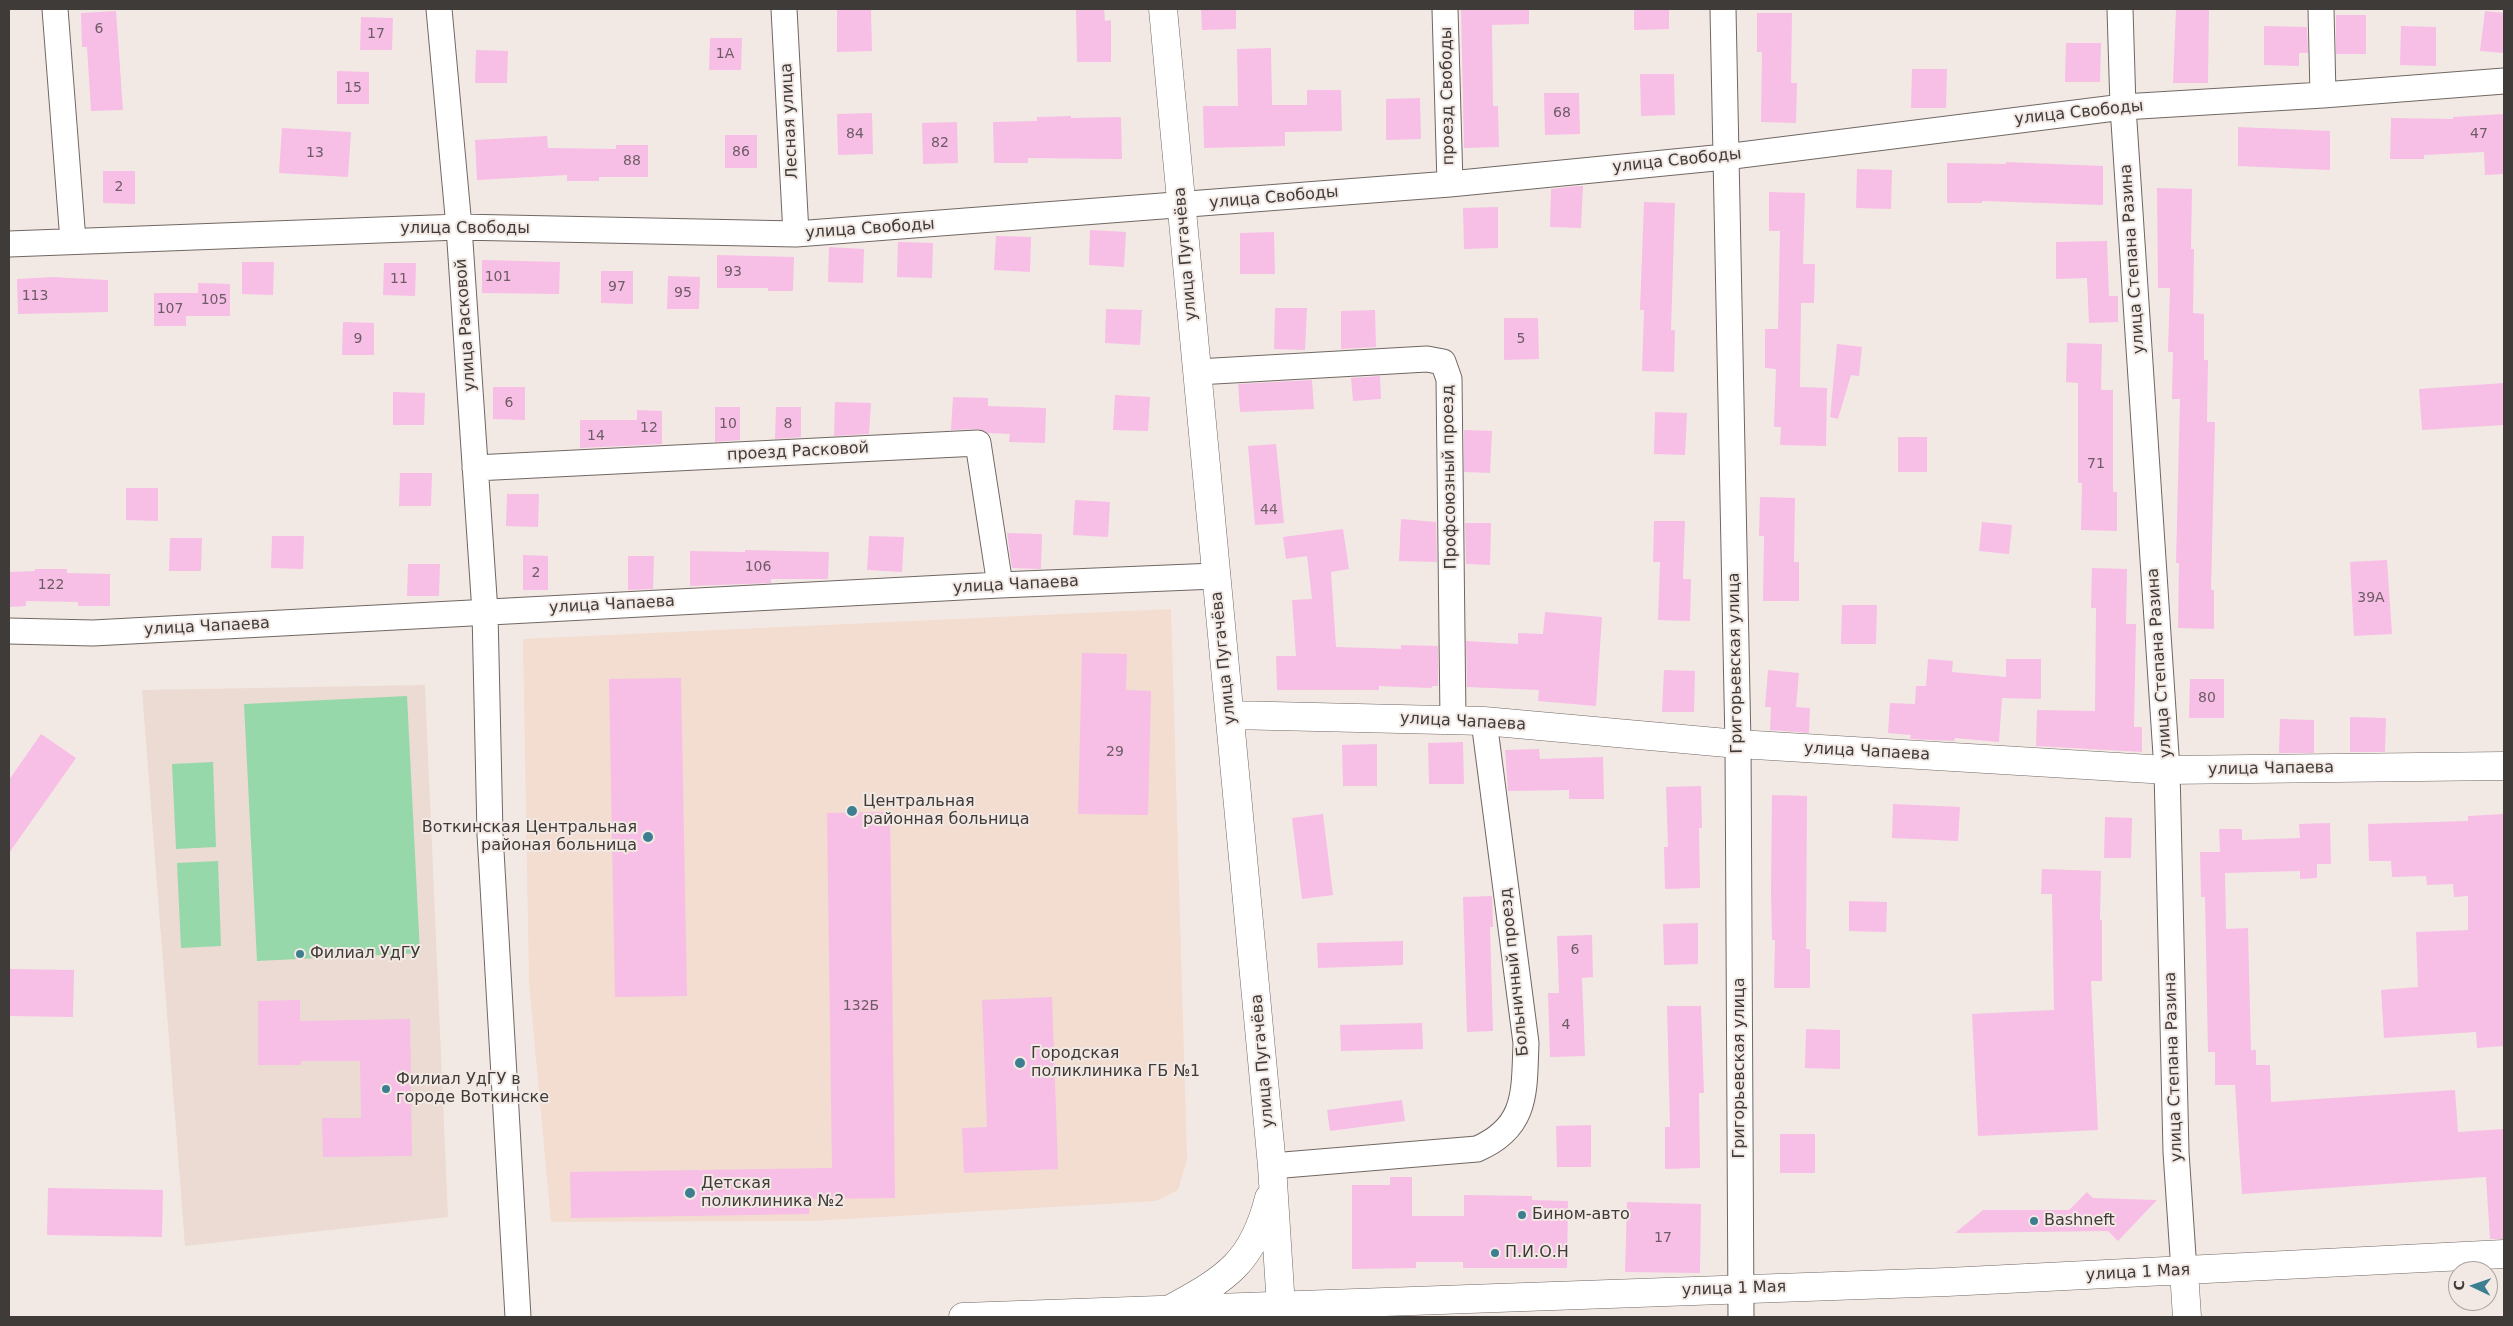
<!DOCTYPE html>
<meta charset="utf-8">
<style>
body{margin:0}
#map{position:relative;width:2513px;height:1326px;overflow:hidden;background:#f3e9e4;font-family:"DejaVu Sans",sans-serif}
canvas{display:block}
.frame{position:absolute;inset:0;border:10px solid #3f3b39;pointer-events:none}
.north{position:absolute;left:2448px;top:1261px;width:50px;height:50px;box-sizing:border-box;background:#f3e9e4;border:1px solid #aba3a0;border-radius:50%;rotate:273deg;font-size:14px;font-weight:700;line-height:20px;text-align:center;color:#3f3b39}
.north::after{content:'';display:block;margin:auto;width:18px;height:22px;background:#3d7f90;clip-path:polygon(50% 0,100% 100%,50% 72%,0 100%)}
</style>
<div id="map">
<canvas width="2513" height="1326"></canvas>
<div class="frame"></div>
<div class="north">С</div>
</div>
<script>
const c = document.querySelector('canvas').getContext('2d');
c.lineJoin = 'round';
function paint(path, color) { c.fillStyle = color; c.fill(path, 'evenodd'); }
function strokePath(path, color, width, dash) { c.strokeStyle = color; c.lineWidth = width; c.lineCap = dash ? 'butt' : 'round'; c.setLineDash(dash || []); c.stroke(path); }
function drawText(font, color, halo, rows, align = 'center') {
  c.font = font + ' "DejaVu Sans",sans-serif'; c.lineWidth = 4; c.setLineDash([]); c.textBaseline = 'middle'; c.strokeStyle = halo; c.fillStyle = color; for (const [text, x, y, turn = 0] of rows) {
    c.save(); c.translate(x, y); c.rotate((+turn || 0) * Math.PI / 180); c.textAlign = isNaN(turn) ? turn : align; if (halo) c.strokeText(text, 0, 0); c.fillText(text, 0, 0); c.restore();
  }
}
const built = new Path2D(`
 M425,685L448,1217L185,1246L142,690Z`);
const medical = new Path2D(`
 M1171,609L1187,1159L1178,1190L1156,1201L812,1221L551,1222L529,983L523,639Z`);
const green = new Path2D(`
 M407,696L420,953L257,961L244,704Z
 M213,762L216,847L176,849L172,764Z
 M218,861L221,946L181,948L177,863Z`);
const building = new Path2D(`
 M1076,9H1104L1105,21L1111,20V62H1077Z
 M1201,9H1236V29L1202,30Z
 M1461,9H1529V24L1492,25L1493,106H1498L1499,147L1464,148Z
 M1634,9H1669V29L1634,30Z
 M2176,9H2209L2208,83H2173Z
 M837,10H871L872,51L837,52Z
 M116,11L123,110L91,111L87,47H82L81,13Z
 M2485,11L2504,13V53L2480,51Z
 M1757,13H1792L1791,83H1797L1796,123L1761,122L1762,52H1757Z
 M2336,15H2366V54H2336Z
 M361,17L393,18L392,50H360Z
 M2264,26L2307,27L2308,53H2299V66L2264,65Z
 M2401,26L2436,27V66L2400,65Z
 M710,38H742L741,70H709Z
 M2066,43H2101L2100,82H2065Z
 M1271,48L1272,105H1307V90H1341L1342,131L1285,132V146L1204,148L1203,106H1238L1237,49Z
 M476,50L508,51L507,83H475Z
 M1912,69H1947L1946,108H1911Z
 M337,71L369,72V104H337Z
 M1640,74H1674L1675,115L1641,116Z
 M1544,93H1579L1580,134L1545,135Z
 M1420,98L1421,139L1386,140V99Z
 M872,113L873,154L838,155L837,114Z
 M2504,114V174L2485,175L2484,152L2424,155V159H2390L2391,118L2453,119V117Z
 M1071,116V118L1121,117L1122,159L1028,158V163H994L993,122L1037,121V117Z
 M957,122L958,163L923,164L922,123Z
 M2238,127L2330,131V170L2238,166Z
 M282,128L351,132L348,177L279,173Z
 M725,135H757V168H725Z
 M547,136L548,148L616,149V145H648V177H599V181H567V175L477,180L475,140Z
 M2006,162L2103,166V205L1982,201V203H1947V163L2006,164Z
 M1857,169L1892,170L1891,209L1856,208Z
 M103,171H135V204L103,203Z
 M1577,186H1583L1581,228L1550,227L1551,189Z
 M2157,188L2192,189L2191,249H2194L2193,313L2204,314V360H2208L2207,422H2215L2211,590H2214V629L2178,628L2179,563H2176L2180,399H2172L2173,352H2168L2170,288H2158Z
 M1769,192L1805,193L1803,264H1815L1814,303H1801L1800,387L1827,388L1826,446L1780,445L1781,427H1774L1776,369L1765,368V329H1778L1780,231H1769Z
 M1644,202L1675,203L1671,330H1675L1674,372L1642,371L1644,310H1640Z
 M1498,207V248L1464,249L1463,208Z
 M1090,230L1126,232L1124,267L1089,265Z
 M1274,232L1275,274H1240V233Z
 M996,236L1031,237L1030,272L994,270Z
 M2107,241L2109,296H2118V322L2089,323L2087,278L2056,279V242Z
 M898,242L933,243L932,278L897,277Z
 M829,247L864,249L863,283L828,282Z
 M717,255L794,257L793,291H768V288H717Z
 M482,260L560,262L559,294L482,293Z
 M242,262H274L273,295L242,294Z
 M384,263H416L415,296L383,295Z
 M601,271H633V304L601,303Z
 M668,276L700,277L699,309H667Z
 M52,277L108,280V312L18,314L17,279Z
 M198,283L230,284V316H186V326H154V293H198Z
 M1275,308H1307L1305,350L1274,349Z
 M1106,309L1142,310L1140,345L1105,343Z
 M1375,310L1376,347L1341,349V311Z
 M1504,318H1538L1539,359L1504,360Z
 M343,322L374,323V355H342Z
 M2067,343L2102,344L2101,390H2113V492H2117V531L2081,530L2082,483H2078V383L2066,382Z
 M1837,344L1862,347L1859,376L1851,375L1838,419L1830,417Z
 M1380,376L1381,399L1353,401L1351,378Z
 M1312,380L1314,409L1240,412L1238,384Z
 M2504,383V425L2422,430L2419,389Z
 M493,387H525V420L493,419Z
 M393,392L425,393L424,425H393Z
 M1115,395L1150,397L1148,431L1113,430Z
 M953,397L988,398V406L1046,408L1045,443L1009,442L1010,434L988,433L978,429L951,430Z
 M835,402L871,403L869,434L834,436Z
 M715,407H740V440L715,442Z
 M776,407H801V437L775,439Z
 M637,410L662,411V444L580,448V420H637Z
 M1655,412L1687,413L1685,455L1654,454Z
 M1464,430L1492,431L1490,473L1464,472Z
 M1898,437H1927V472H1898Z
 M1276,444L1284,523L1255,525L1248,446Z
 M400,473H432L431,506H399Z
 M126,488H158V521L126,520Z
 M507,494H539L538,527L506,526Z
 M1760,497L1795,498L1794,562H1799V601H1763L1764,536H1759Z
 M1075,500L1110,502L1108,537L1073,535Z
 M1401,519L1436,522L1437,562L1399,561Z
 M1654,521H1685L1683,579H1691L1690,621L1658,620L1660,562H1653Z
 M1982,522L2012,525L2009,554L1979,551Z
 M1465,523H1491L1490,565L1466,564Z
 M1343,529L1349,569L1331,572L1336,647L1401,649V645L1438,646V686H1432V688L1379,686V690H1277L1276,656H1296L1292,600L1312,599L1307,556L1286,559L1283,537Z
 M1007,533L1042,534L1041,569L1012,568Z
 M272,536H304L303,569L271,568Z
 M869,536L904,537L902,572L867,570Z
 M170,538H202L201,571H169Z
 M745,550L829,552L828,579H771V583L690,586V551L745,552Z
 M523,555L548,556V590H523Z
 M628,556H654L653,589L628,590Z
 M2387,560L2392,634L2354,636L2350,562Z
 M408,564H440L439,596H407Z
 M2092,568L2127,569L2126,624H2136L2134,727H2142V752L2036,746L2037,710L2095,711L2096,608H2091Z
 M35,569H67V573L110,574V606H78V602L26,601V606L9,607V572L35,571Z
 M1842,605H1877L1876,644H1841Z
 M1545,612L1602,617L1596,706L1538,701L1539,690L1467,687L1466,641L1518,644V633L1543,634Z
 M1082,653L1127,654L1126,690L1151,691L1148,815L1078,814Z
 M1928,659L1953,661L1952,672L2006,677V659H2041V699L2002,698L1999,742L1955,738L1954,741L1910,739L1911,735L1888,733L1890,703L1915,704L1916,686H1926Z
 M1664,670L1695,671L1694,712H1662Z
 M1768,670L1799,673L1796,707L1810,708L1809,733L1770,730L1771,707H1765Z
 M681,678L687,996L615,997L609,679Z
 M2190,679H2224V718H2189Z
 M2350,717L2386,718L2385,752H2350Z
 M2280,719L2314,720V753H2279Z
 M41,734L76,758L9,853V780Z
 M1463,742L1464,784H1429L1428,743Z
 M1377,744V786H1343L1342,745Z
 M1539,749L1540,759L1603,757L1604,799H1569V790L1508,791L1505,750Z
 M1701,786L1702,828H1699L1700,888L1665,889L1664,847H1668L1666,787Z
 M1772,795L1807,796L1806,949H1810V988H1774L1775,940H1772L1771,890Z
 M1893,804L1960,807L1958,841L1892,838Z
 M890,812L895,1198L809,1199V1214L571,1218L570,1172L832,1168L827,813Z
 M1323,814L1333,895L1302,899L1292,818Z
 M2504,814V1046L2477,1048L2476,1032L2384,1038L2381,990L2418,987L2416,932L2468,930V896L2454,897L2453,884L2427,885L2426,876L2392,877L2391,861H2369L2368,824L2468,821V816Z
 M2105,817L2132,818L2131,858H2104Z
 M2330,823L2331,864H2317V878L2300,879V871L2225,873L2226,929L2248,928L2251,1050H2256V1065H2270L2271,1102L2455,1090L2458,1132L2504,1129V1239H2490L2486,1177L2242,1194L2235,1085H2215V1052H2208L2205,897H2201L2200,852H2220L2219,829H2242V840L2300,838L2299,824Z
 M2042,869L2101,871L2100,920H2102V981H2091L2098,1130L1978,1136L1972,1014L2054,1010L2052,894H2041Z
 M1492,896L1493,927H1490L1493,1031L1467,1032L1463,897Z
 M1849,901L1887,902L1886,932L1849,931Z
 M1698,923V964L1664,965L1663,924Z
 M1592,935L1593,977L1582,978L1585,1056L1550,1057L1548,993H1559L1557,936Z
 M1403,941V965L1318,968L1317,943Z
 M9,969L74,970L73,1017L9,1016Z
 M1052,997L1058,1169L964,1173L962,1128L987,1127L982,1000Z
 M300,1000V1021L410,1019L412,1156L323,1157L322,1118H361L360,1061H301V1065H258V1001Z
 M1667,1006H1701L1704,1093H1699L1700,1168L1665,1169V1127H1670Z
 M1422,1023L1423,1049L1341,1051L1340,1025Z
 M1806,1029L1840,1030V1069L1805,1068Z
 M1402,1100L1405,1121L1330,1131L1327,1110Z
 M1591,1125V1167H1557L1556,1126Z
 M1780,1134H1815V1173H1780Z
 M1390,1177H1412V1216H1464V1195L1532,1196V1200L1568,1201L1567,1268H1463V1262H1416V1268L1352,1269V1185H1390Z
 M48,1188L163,1190L162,1237L47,1235Z
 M2087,1192L2093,1198L2157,1200L2118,1241L2108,1231L1955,1233L1983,1210H2069Z
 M1627,1202L1701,1204L1700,1273L1625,1272Z`);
const street = new Path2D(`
 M55,9L73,241
 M439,9L459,227L485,612L490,834L518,1317
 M784,9L796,234
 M1445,9L1450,184
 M1723,9L1738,744L1741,1317
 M2120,9L2123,107L2167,770L2176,1152L2184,1271
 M2321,9L2323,95
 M9,244L459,227L796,234L1450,184L1725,157L2123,107L2323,95L2504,81
 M1197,372L1427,359L1443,362L1449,379L1453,720
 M475,468L978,443L1000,585
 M9,631L93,633L1000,585L1215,576
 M1272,1166L1477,1149C1528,1127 1524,1091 1526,1043L1484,721`);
const secondary = new Path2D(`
 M1163,9L1272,1166L1281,1307
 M1231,715L1484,721L1738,744L2167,770L2504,766
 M2184,1271L2187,1317
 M1172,1308C1227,1278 1253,1262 1269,1198
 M963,1317L1947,1282L2504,1254`);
const markers = [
 [852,811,6,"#3d7f90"],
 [648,837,6,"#3d7f90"],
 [300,954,5,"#3d7f90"],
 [1020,1063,6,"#3d7f90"],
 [386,1089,5,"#3d7f90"],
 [690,1193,6,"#3d7f90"],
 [1522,1215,5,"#3d7f90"],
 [2034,1221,5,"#3d7f90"],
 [1495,1253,5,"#3d7f90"]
];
const numberNames = [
 ["6",99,29],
 ["17",376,34],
 ["1А",725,54],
 ["15",353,88],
 ["68",1562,113],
 ["84",855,134],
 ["47",2479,134],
 ["82",940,143],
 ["86",741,152],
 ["13",315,153],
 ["88",632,161],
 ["2",119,187],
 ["93",733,272],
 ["101",498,277],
 ["11",399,279],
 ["97",617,287],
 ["95",683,293],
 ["113",35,296],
 ["105",214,300],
 ["107",170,309],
 ["9",358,339],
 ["5",1521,339],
 ["6",509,403],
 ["10",728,424],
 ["8",788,424],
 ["12",649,428],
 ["14",596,436],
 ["71",2096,464],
 ["44",1269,510],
 ["106",758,567],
 ["2",536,573],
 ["122",51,585],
 ["39А",2371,598],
 ["80",2207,698],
 ["29",1115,752],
 ["6",1575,950],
 ["132Б",861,1006],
 ["4",1566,1025],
 ["17",1663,1238]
];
const streetNames = [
 ["проезд Свободы",1448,96,-91],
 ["улица Свободы",2079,113,-6],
 ["Лесная улица",790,121,-93],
 ["улица Свободы",1677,161,-6],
 ["улица Свободы",1274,198,-5],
 ["улица Свободы",465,229],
 ["улица Свободы",870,229,-4],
 ["улица Пугачёва",1186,254,-95],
 ["улица Степана Разина",2133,259,-94],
 ["улица Расковой",466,325,-94],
 ["проезд Расковой",798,452,-3],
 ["Профсоюзный проезд",1450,477,-91],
 ["улица Чапаева",1016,585,-3],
 ["улица Чапаева",612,605,-3],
 ["улица Чапаева",207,627,-3],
 ["улица Пугачёва",1224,658,-96],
 ["Григорьевская улица",1736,663,-91],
 ["улица Степана Разина",2160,663,-94],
 ["улица Чапаева",1463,722,3],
 ["улица Чапаева",1867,752,3],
 ["улица Чапаева",2271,769,-1],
 ["Больничный проезд",1515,972,-96],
 ["улица Пугачёва",1263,1061,-95],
 ["улица Степана Разина",2174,1067,-92],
 ["Григорьевская улица",1740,1068,-90],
 ["улица 1 Мая",2138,1273,-3],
 ["улица 1 Мая",1734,1289,-2]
];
const poiNames = [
 ["Центральная",863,802],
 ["районная больница",863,820],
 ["Воткинская Центральная",637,828,"right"],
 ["районая больница",637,846,"right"],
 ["Филиал УдГУ",310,954],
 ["Городская",1031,1054],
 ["поликлиника ГБ №1",1031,1072],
 ["Филиал УдГУ в",396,1080],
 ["городе Воткинске",396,1098],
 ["Детская",701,1184],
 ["поликлиника №2",701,1202],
 ["Бином-авто",1532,1215],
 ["Bashneft",2044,1221],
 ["П.И.О.Н",1505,1253]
];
paint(built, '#ecdbd2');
paint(medical, '#f3dcd0');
paint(green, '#97d8ab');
paint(building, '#f7bee6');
strokePath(street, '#706763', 27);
strokePath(secondary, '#706763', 29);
strokePath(street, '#fff', 25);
strokePath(secondary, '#fff', 28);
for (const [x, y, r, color] of markers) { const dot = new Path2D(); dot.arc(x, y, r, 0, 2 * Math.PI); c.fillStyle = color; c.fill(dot); strokePath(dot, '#f3e9e4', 2); }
drawText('14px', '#6d5c64', null, numberNames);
drawText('16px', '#3f3b39', '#f3e9e4', streetNames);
drawText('16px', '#3f3b39', '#f3e9e4', poiNames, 'left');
</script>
